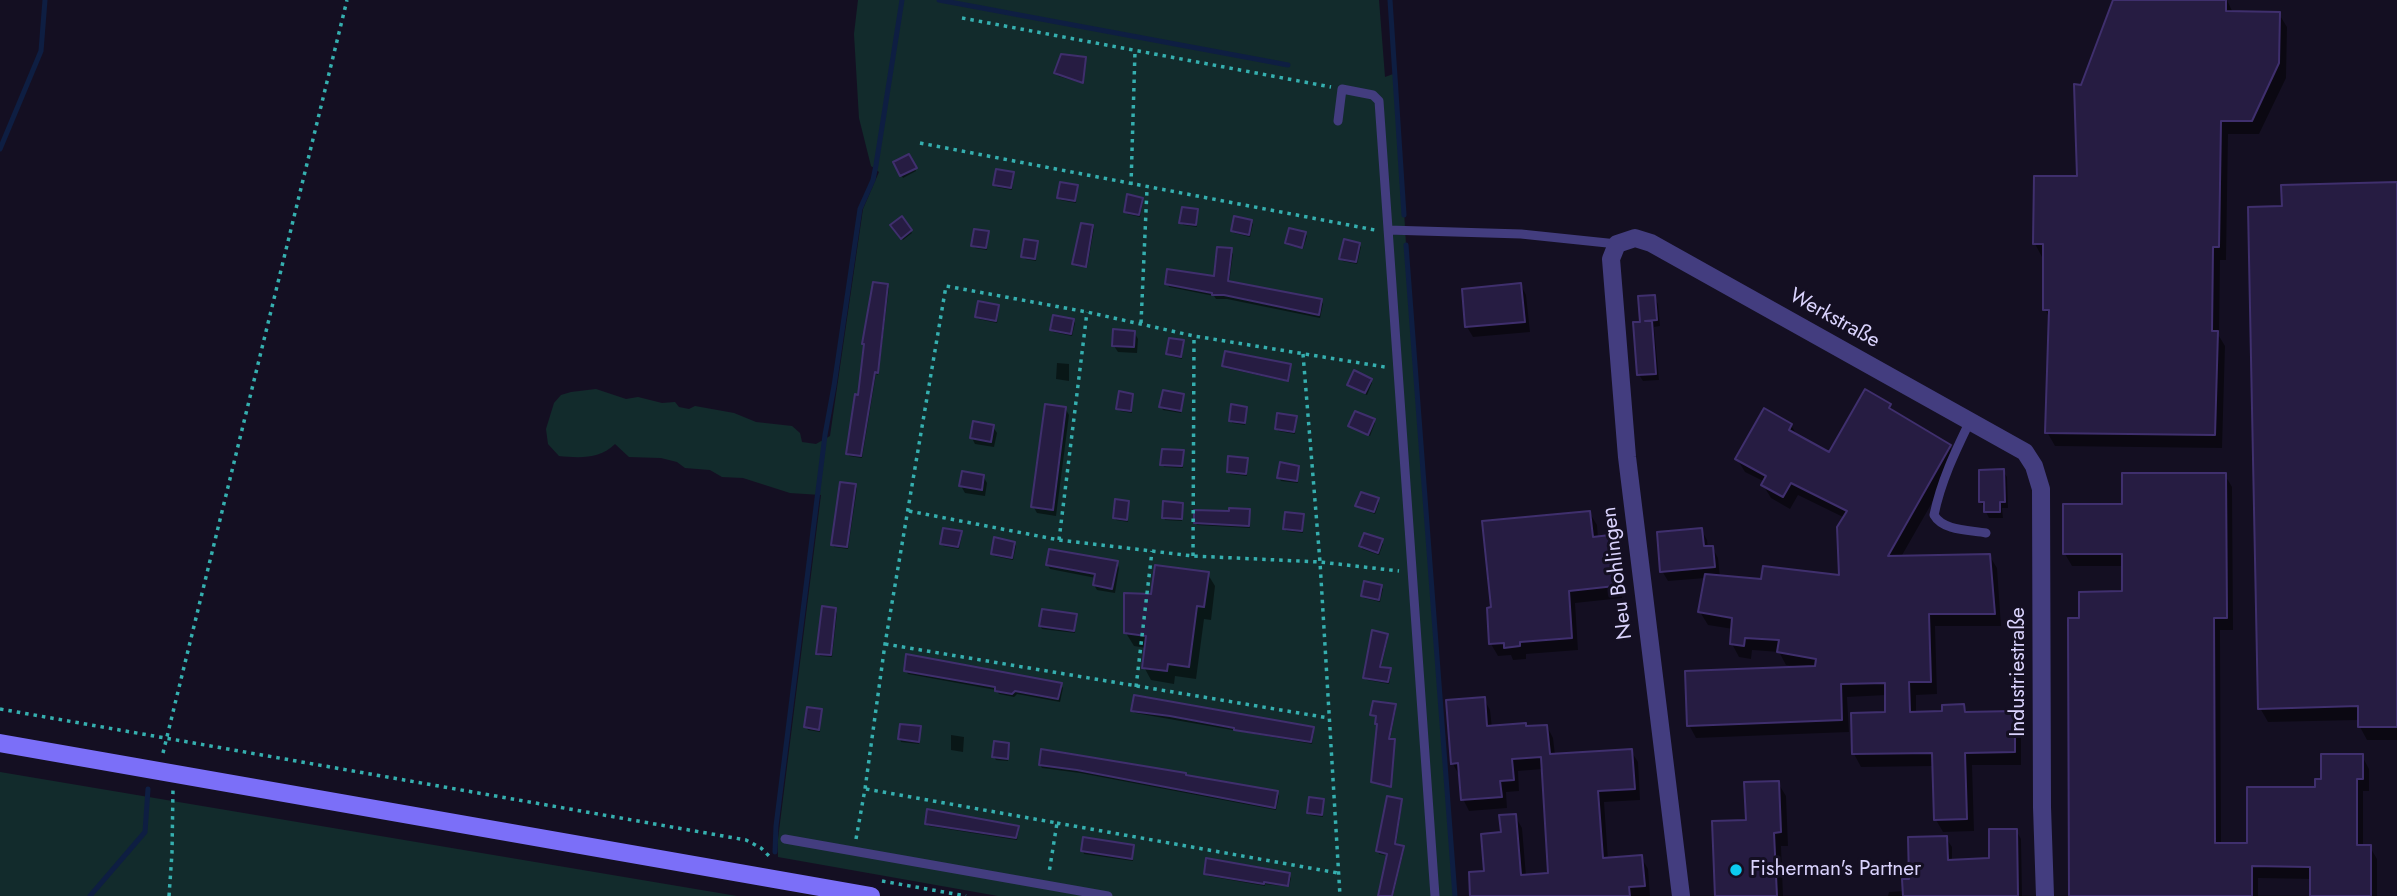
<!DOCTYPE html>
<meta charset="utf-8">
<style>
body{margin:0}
canvas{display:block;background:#140f22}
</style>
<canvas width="2397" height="896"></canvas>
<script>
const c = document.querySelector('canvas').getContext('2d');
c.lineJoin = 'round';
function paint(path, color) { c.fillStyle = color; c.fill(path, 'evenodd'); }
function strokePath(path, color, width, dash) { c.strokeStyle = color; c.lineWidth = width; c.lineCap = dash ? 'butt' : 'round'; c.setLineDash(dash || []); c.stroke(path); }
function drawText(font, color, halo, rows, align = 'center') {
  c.font = font + ' Jost,sans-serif'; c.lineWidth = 6; c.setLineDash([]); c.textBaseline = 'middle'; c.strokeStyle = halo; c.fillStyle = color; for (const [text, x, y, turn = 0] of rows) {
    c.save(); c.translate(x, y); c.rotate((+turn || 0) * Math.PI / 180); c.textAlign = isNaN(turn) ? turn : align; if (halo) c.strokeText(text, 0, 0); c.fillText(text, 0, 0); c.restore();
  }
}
const green = new Path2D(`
 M858,0H1379L1385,77L1396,73L1406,245L1455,896H998L778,857V839L821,495L790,493L743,478L722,477L710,470L685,468L677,462L661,458L629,457L615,444C600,459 580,458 559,456L548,444L546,429L554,403L561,395L571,392L596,389L626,399L638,397L662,403L675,402L679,407L689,409L695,406L734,413L756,422L792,426L800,433L802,442L816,444L830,436L863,209L879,172L871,166L859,118L854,34Z
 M0,772L737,896H0Z`);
const shadow = new Path2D(`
 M2115,0H2227L2233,13L2279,14L2287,27L2286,78L2259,134H2228L2226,260H2220L2219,336L2225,346L2222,448L2055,446L2047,432L2050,319L2045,309V257H2042L2035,244L2079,178L2082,86Z
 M1085,59L1084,84L1058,76L1056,73Z
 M909,156L916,171L903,178L895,163Z
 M1012,174L1014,177L1012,190L996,187L995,185Z
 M2397,184V740H2367L2360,727L2359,720L2268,722L2260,708L2284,208Z
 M1077,187L1076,203L1060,200L1059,197Z
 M1142,199L1143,202L1140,217L1127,214L1126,211Z
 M1197,211V227L1183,225L1181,222Z
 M901,218L912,233L903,240L892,225Z
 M1251,221L1253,224L1250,237L1234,233L1233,231Z
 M1092,227L1094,229L1087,268L1075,266L1073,264Z
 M988,233L987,250L975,248L973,245Z
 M1305,233L1307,236L1303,249L1288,245L1287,243Z
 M1037,243L1036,261L1025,259L1023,256Z
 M1359,244L1361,247L1357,264L1342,261L1341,258Z
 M1230,250L1233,254L1229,283L1321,300L1323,304L1320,318L1227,299H1216L1214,296L1169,287L1167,283L1216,278Z
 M1521,285L1526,295L1530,332L1473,337L1467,327Z
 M887,286L889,288L878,375L876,374L862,458L849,456L848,453L859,397Z
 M1654,297L1658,304L1660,326L1654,327L1659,380L1643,381L1639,375L1642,323Z
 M998,306L999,309L997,323L978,319L976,316Z
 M1073,320L1075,323L1072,336L1053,332L1052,330Z
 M1134,332L1138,339L1137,353L1118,352L1114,346Z
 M1183,342L1182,359L1170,356L1168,354Z
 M1057,363L1069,364V381L1056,379Z
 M1224,365L1290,366L1291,369L1289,382L1225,368Z
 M1371,380L1372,383L1367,395L1349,385Z
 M1132,395V413L1120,411L1118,408Z
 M1183,396L1184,398L1181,413L1163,410L1161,407Z
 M1890,405L1894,413L1949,446L1957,459L1901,557L1989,555L1997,568L2001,626H1935L1937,694L1916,695V713H1944L1964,706L1968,714L2014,713L2021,726V765H1972L1974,831L1943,832L1936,820L1934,766L1861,767L1854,754L1887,714V695L1847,697L1849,732L1696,738L1689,725L1801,667L1786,665L1779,652L1752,650L1751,659L1739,657L1732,644L1733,629L1708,625L1700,612L1706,578L1668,581L1662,571L1701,529L1707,540L1708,548L1712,547L1718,558L1720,577L1762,580L1840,577L1845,518L1798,495L1790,509L1771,498L1763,485L1765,482L1745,472L1737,459L1791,425L1798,437L1830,454Z
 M1065,408L1069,415L1056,516L1037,513L1033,506Z
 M1246,408L1245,425L1232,423L1231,420Z
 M1296,418L1295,434L1278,431L1277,428Z
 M1374,421L1375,423L1370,436L1350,426Z
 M993,427L997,433L994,447L975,444L972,438Z
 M1183,452V468L1164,467L1162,464Z
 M1247,459V476L1230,474L1229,472Z
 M1298,467V483L1281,481L1279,478Z
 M2003,471L2007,477L2008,508H2002L2003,518H1989L1981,502Z
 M2225,475L2232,487L2233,630H2220L2221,844H2248L2317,789L2323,780L2362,756L2369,769V791H2363V846L2370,847L2377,859V896H2312V879L2258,878V896H2071L2081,619L2124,593V566H2072L2065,554L2123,505Z
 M983,476L987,483L985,496L965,493L961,486Z
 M855,486L857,488L848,549L834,547L833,544Z
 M1377,500L1379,503L1375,514L1359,508L1357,505Z
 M1128,503V522L1116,520L1115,518Z
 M1182,504V521L1165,520L1163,517Z
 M1249,511L1250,528L1197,525L1195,522Z
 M1589,512L1597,525L1598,538L1609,537L1617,550L1622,598L1575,603L1578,650L1526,654V659L1513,660L1511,655L1498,656L1491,644Z
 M1303,516V533L1286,531L1285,528Z
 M960,533L962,535L959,549L943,546L942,543Z
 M1381,541L1383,544L1379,555L1362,549L1361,546Z
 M1014,543L1016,546L1013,560L994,556L993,553Z
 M1117,563L1119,568L1115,593L1097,590L1094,585L1096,578L1050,569L1047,564Z
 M1207,573L1215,586L1211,620L1204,619L1196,679L1175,676L1174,684L1151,680L1144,667L1146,648L1134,646L1126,633L1153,595Z
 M1381,586L1383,589L1380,602L1364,598L1363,596Z
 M835,610L837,613L832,657L820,656L818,653Z
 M1075,616V633L1042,629L1040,626Z
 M1387,635L1388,638L1381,668L1390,670L1391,673L1389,684L1367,680L1365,678Z
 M905,670L1060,684L1063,688L1060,702L1017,694L1014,697L999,694L996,690L908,674Z
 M1484,699L1490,710L1492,728L1547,726L1553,738L1555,755L1631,751L1638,762L1640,800L1604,802L1608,860L1641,857L1648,869L1650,896H1472L1515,816L1522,828L1526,876L1550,875L1543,769L1518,771L1519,791L1506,792L1507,808L1469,811L1463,799L1459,775L1453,764Z
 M1395,706L1396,709L1390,740L1395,743L1391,788L1375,784L1373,782L1378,718L1372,715Z
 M821,711L820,732L808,730L806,727Z
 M1133,711L1313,728L1314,731L1312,744L1135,713Z
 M920,727L919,744L901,742L900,739Z
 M951,735L964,737L963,752L951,750Z
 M1008,745V761L996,760L994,757Z
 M1040,765L1186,776L1277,792L1279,796L1276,810L1080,773L1042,768Z
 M1778,783L1786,796L1788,846H1781L1783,896H1717Z
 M1323,800V817L1310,815L1309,813Z
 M1401,800L1402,803L1396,846L1404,850L1393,896H1380L1388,856L1379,854L1378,851Z
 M927,823L1017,827L1019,830L1017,840L928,826Z
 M2016,830L2021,839L2022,896H1888L1889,892L1904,891L1946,838L1952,847V861L1991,860Z
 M1133,847V861L1084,854L1083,851Z
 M1206,874L1289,875L1291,878L1289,887L1265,884V886L1208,876Z`);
const stream = new Path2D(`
 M939,0L1288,65
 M1390,0L1404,215
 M0,149L41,51L45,0
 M1406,245L1455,896
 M775,852L776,826L825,435L834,386L860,209L873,180L876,165L902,0
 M90,896L145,832L148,789`);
const building = new Path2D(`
 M2113,0H2226V11L2280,12L2279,63L2252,121H2221L2219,247H2213L2212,331H2218L2215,435L2045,433L2049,310H2043V244H2033L2034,176H2077L2074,84L2081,85Z
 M1061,54L1086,57L1083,83L1054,73Z
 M909,154L917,168L900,176L893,162Z
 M996,169L1014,172L1011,188L993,185Z
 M1060,182L1078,185L1075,201L1057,198Z
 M2397,182V727H2358V706L2258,709L2248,207L2282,206L2281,185Z
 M1127,194L1143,198L1139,215L1124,212Z
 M1182,207L1198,209L1196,225L1179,223Z
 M902,216L912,230L901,239L890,225Z
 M1234,216L1252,220L1249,235L1231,231Z
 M1081,223L1093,225L1086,267L1072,264Z
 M1289,228L1306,232L1302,248L1285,243Z
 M974,229L989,231L986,248L971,246Z
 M1024,239L1038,241L1035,259L1021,257Z
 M1344,239L1360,243L1356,262L1339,259Z
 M1217,247L1232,248L1228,281L1322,299L1319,315L1224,295H1212V293L1165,284L1167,269L1214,276Z
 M873,282L888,284L878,373L875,372L861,456L846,454L855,394L858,395L864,344H862Z
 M1521,283L1525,322L1465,327L1462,289Z
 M1655,295L1657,320L1645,321H1652L1656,374L1637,375L1633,322H1640L1638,296Z
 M978,301L999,305L996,321L975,317Z
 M1053,315L1074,319L1071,334L1050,330Z
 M1113,329L1135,331L1134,347L1112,346Z
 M1169,338L1184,340L1181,357L1166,354Z
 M1225,351L1291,364L1288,381L1222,366Z
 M1354,370L1372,379L1365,393L1347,385Z
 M1865,389L1891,404L1889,408L1951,445L1888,556L1990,554L1995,614H1929L1931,682H1909L1910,712L1942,711V705L1964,704L1965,712L2015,711V752L1965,753L1967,819L1934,820L1932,753L1852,754L1851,713L1885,712V683L1841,684L1842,720L1687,726L1685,671L1815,666L1816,659L1777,652L1779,640L1745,638L1744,646L1730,644L1732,618L1698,612L1705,574L1761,579L1763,566L1839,575L1837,527L1847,511L1791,483L1783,497L1761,485L1766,476L1735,459L1764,408L1792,424L1789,430L1829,452Z
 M1163,390L1184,394L1181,411L1159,407Z
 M1119,391L1133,394L1131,411L1116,409Z
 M1045,404L1066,407L1053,510L1031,507Z
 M1231,404L1247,407L1245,423L1229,421Z
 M1355,411L1375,419L1368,435L1348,426Z
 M1277,413L1297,416L1294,432L1275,429Z
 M973,421L994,425L991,442L970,438Z
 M1162,449L1184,450L1182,466L1160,465Z
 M1228,456L1248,458L1246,474L1227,472Z
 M1280,462L1299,466L1297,481L1277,478Z
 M2004,469L2005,502H2000V512H1984V502H1979V470Z
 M962,471L984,475L982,490L959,486Z
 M2122,473H2226L2227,618H2214L2215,843H2247V787H2315V779H2321V754H2363V779H2357V845H2371V896H2310V867L2252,866V896H2069L2068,618H2079V592L2122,591V554H2063V504H2122Z
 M840,482L856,484L847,547L831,545Z
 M1361,492L1379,498L1374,512L1355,506Z
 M1115,499L1129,501L1127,520L1113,518Z
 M1163,501L1183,503L1182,519L1162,518Z
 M1229,508L1250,509L1249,526L1194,523V510L1229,511Z
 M1590,511L1593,537L1610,535L1615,586L1569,591L1572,638L1520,642V646L1504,648V643L1489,644L1487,608L1491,607L1482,521Z
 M1285,512L1304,514L1302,531L1283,529Z
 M943,528L962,531L958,547L940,544Z
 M1702,528L1704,546H1713L1715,567L1660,572L1657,532Z
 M1364,533L1383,539L1378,553L1359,546Z
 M994,537L1015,542L1012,558L991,554Z
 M1049,549L1118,561L1112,589L1093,585L1095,574L1046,565Z
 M1155,565L1209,572L1204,607L1197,606L1189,667L1168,664L1167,671L1142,668L1146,636L1124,633V593L1151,594Z
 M1364,581L1382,585L1379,600L1361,596Z
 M822,606L836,608L831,655L816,654Z
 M1042,609L1077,614L1074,631L1039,626Z
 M1372,630L1388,634L1380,667L1391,668L1388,682L1363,678Z
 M906,654L1062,683L1058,699L1015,691L1012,694L995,691V687L904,671Z
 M1134,695L1314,727L1311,742L1234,730V728L1170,716L1131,711Z
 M1485,697L1487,726L1526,723V726L1547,725L1550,754L1632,749L1635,789L1598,791L1603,858L1642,855L1645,886L1629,887L1630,896H1470L1469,872L1484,871L1481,834L1501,832L1499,815L1516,814L1521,875L1548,873L1541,757L1512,759L1514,780L1500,781L1502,797L1461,800L1458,763L1451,764L1446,700Z
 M1373,701L1396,704L1389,739H1395L1391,787L1371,782L1377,724H1375L1376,716L1370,715Z
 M807,707L822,709L819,730L804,727Z
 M900,724L921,726L919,742L898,739Z
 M994,741L1009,743L1008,759L992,757Z
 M1041,749L1186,773V775L1278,791L1275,808L1077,770L1039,765Z
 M1779,781L1781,832L1774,833L1777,896H1715L1712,821L1746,820L1744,782Z
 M1387,796L1402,799L1395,844L1404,846L1392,896H1378L1387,854L1376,851Z
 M1309,797L1324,799L1322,815L1307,813Z
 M927,809L1019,826L1016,838L925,824Z
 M1989,829H2017L2018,896H1903L1902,879H1909L1908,837L1947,836L1948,860L1989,858Z
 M1083,837L1134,845L1132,859L1081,851Z
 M1206,858L1290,873L1288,886L1264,882V884L1204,874Z`);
const path = new Path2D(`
 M962,18L1331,87
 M920,143L1375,230
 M1131,185L1135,51
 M1141,323L1147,189
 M1303,354L1320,562L1340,896
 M909,511L1059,540L1193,556L1320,562L1399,571
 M1059,540L1087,312
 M1193,556L1194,336
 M885,644L1329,718
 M1136,687L1152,551
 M0,709L746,840L761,848L772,859
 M163,753L347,0
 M866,789L1057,823L1049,873
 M1057,823L1338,873
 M856,839L865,789L885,644L946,286L1087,312L1194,336L1385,367
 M882,881L966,896
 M169,896L172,853L173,789`);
const service = new Path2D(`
 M1338,121L1342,89L1373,95L1379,101L1435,896
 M1388,230L1521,234L1617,244
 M1970,421C1955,452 1941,481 1934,515C1943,531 1970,530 1986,533
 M785,839L1108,896`);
const minor = new Path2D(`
 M1681,896L1627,457L1611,259L1617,244L1635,238L1651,243L2025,452L2034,466L2041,489L2042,807L2045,896`);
const secondary = new Path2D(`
 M0,743L871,896`);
const markers = [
 [1736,870,7,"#0ccbef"]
];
const streetNames = [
 ["Werkstraße",1834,319,29],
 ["Neu Bohlingen",1618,573,-97],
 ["Industriestraße",2019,672,-90]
];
const poiNames = [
 ["Fisherman's Partner",1750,870]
];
paint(green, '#122b2c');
paint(shadow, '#0007');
strokePath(stream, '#0e1e42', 5);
paint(building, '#261c42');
strokePath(building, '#3f2f6d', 2);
strokePath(path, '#35afaf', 3.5, [3.5, 5]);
strokePath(service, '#433d7f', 9);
strokePath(minor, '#433d7f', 18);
strokePath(secondary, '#7b6ff8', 18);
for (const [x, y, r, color] of markers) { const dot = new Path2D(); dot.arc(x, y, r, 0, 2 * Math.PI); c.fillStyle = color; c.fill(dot); strokePath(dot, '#140f22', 2.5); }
drawText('21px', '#dad3fd', '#140f22', streetNames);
drawText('21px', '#dad3fd', '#140f22', poiNames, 'left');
</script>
